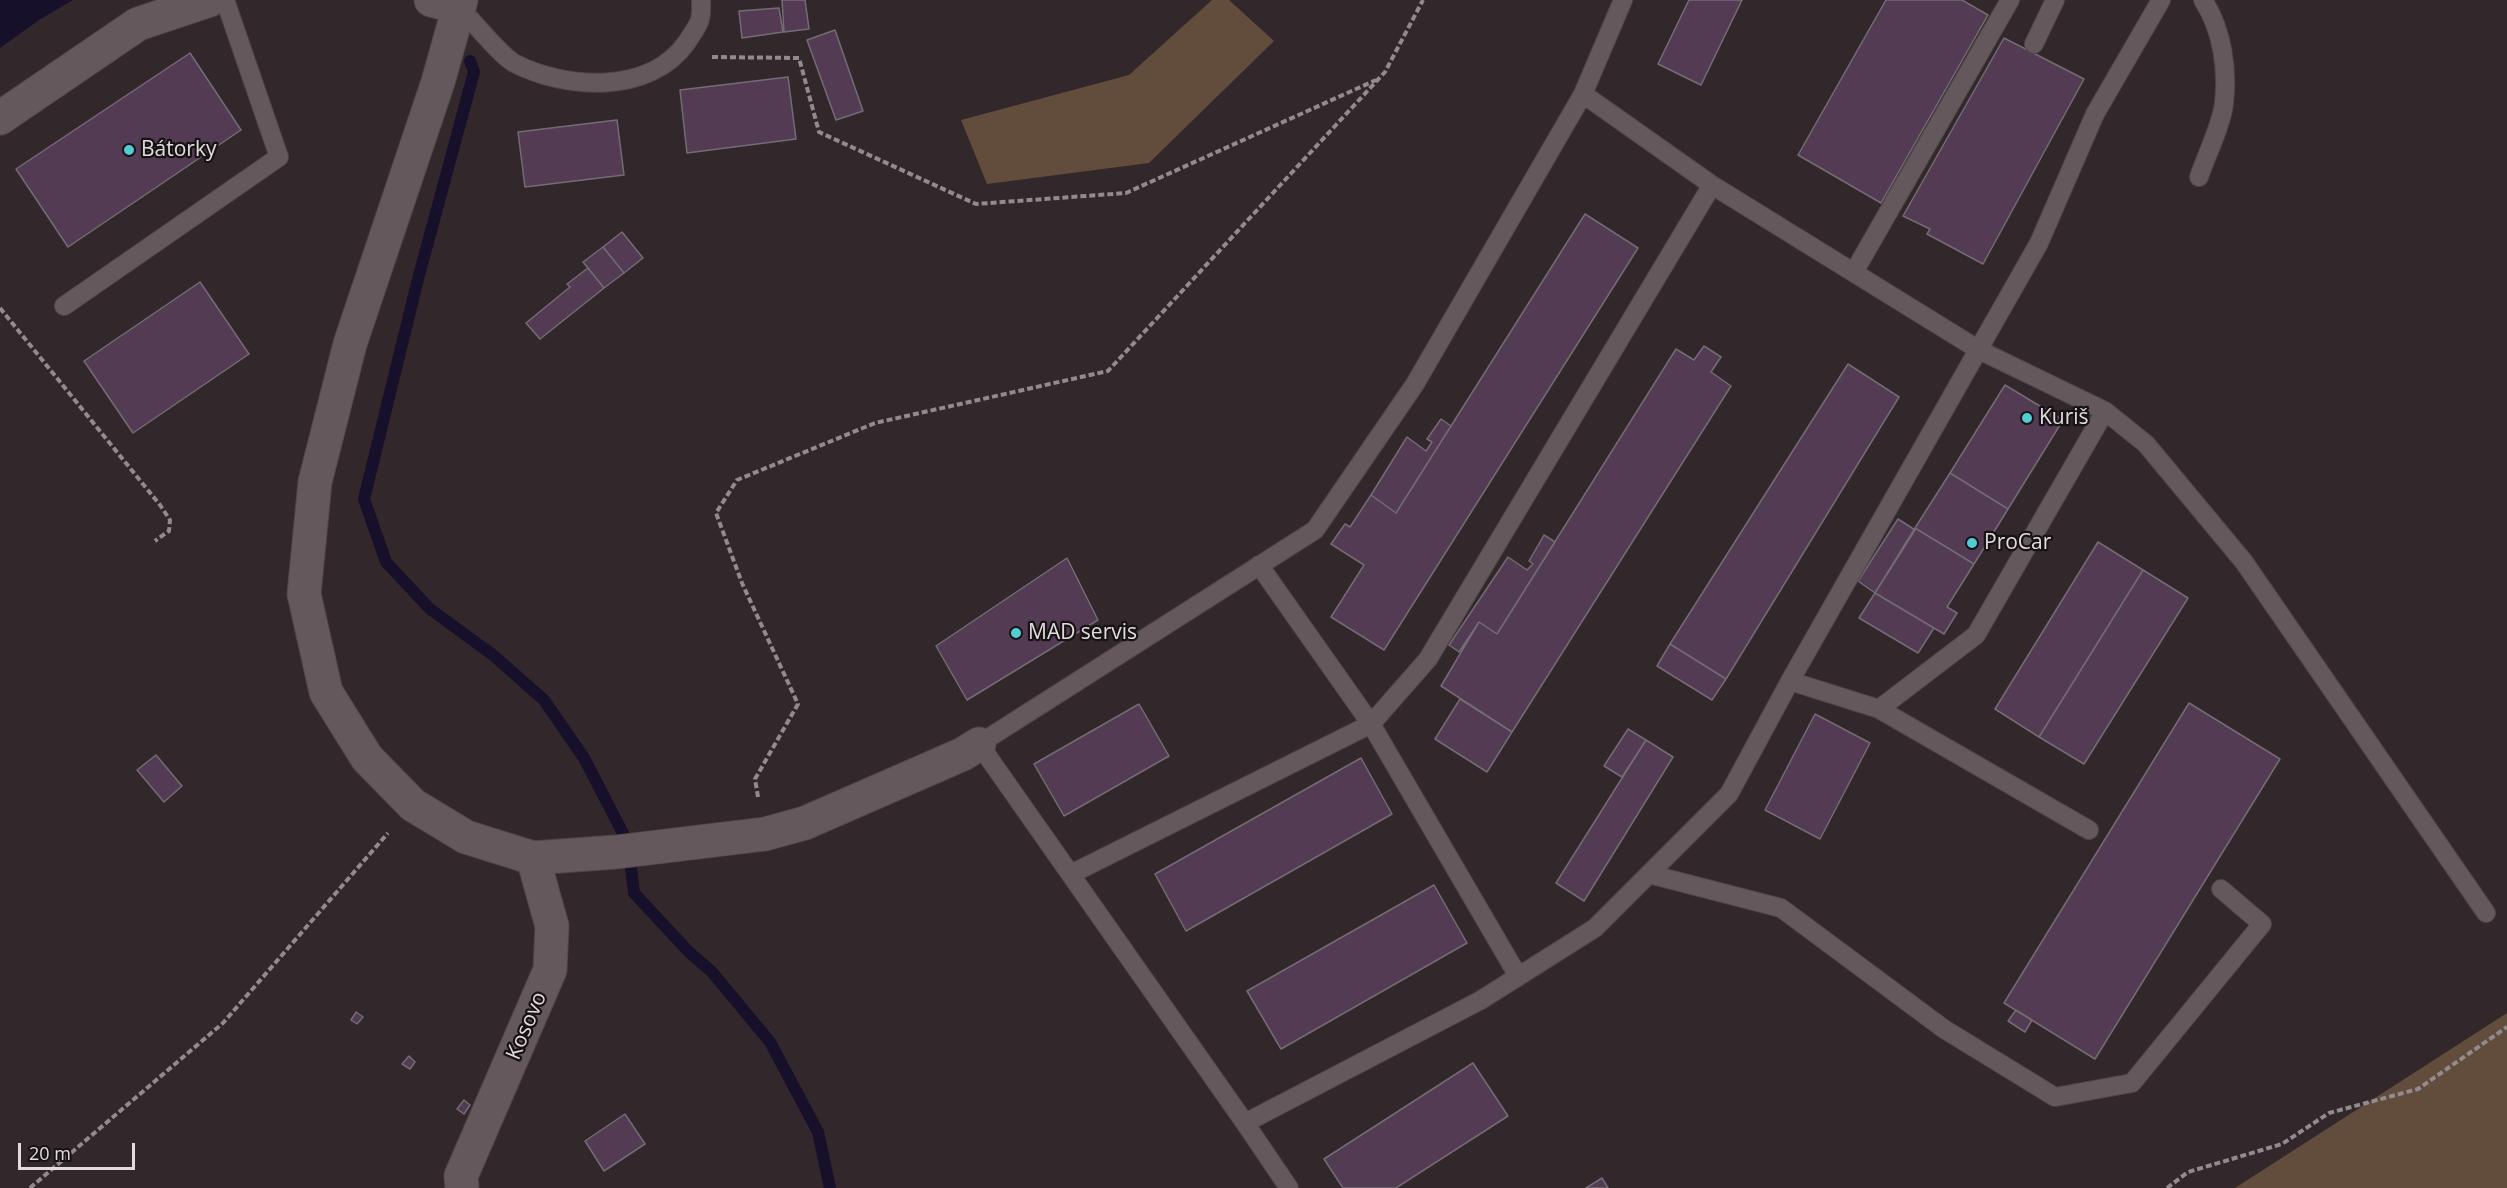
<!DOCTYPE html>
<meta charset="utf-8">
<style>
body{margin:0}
#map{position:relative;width:2507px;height:1188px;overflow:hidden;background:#32282b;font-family:"Open Sans",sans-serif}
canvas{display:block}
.scale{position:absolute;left:18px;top:1143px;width:117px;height:27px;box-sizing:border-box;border:3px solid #e3dcde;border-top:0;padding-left:8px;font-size:18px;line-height:21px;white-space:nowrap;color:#e3dcde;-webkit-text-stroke:4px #171214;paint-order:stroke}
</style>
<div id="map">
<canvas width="2507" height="1188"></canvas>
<div class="scale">20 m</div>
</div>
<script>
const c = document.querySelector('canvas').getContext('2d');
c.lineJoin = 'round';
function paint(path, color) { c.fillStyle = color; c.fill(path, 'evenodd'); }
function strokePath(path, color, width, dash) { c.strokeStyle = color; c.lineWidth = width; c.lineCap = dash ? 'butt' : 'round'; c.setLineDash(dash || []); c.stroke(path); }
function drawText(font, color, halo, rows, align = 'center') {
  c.font = font + ' "Open Sans",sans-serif'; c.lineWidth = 4.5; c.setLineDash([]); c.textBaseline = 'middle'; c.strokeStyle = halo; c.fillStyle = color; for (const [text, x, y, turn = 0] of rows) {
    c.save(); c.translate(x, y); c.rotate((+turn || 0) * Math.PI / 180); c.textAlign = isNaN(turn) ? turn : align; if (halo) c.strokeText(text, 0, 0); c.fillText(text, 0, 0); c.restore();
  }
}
const green = new Path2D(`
 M1212,0H1229L1274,41L1149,163L987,184L961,120L1129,75Z
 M2507,1013V1188H2235Z`);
const water = new Path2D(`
 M0,0H73L39,20L0,48Z`);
const stream = new Path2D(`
 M470,61L474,72L418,279L364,499L386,562L430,609L493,655L544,700L584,758L628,843L634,893L689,952L712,972L770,1042L818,1132L830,1188`);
const building = new Path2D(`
 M782,0H805L809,29L784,32Z
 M1689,0H1742L1701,85L1658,64Z
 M1886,0H1962L1988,15L1881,203L1798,155Z
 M779,8L783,32L742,38L739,11Z
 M835,30L863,111L836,120L807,40Z
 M2004,38L2084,79L1983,264L1927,234L1930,229L1903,216Z
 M190,53L241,130L68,247L16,169Z
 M788,77L796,139L687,153L680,90Z
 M617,120L624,175L525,187L518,132Z
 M1585,214L1638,248L1384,650L1331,617L1364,565L1331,544L1345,524L1350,527L1371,495L1396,513Z
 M622,232L643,258L624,273L603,247Z
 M603,247L624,273L604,288L583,262Z
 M588,268L604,288L540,339L526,323L570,287L567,284Z
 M200,282L249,354L133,433L84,361Z
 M1704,346L1721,357L1711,372L1731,386L1512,732L1441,686L1479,622L1497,634L1676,349L1694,360Z
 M1848,364L1899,397L1726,679L1670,644Z
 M2005,385L2063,420L2008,509L1950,473Z
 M1441,419L1451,426L1396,513L1371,495L1407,437L1426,451L1432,442L1427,439Z
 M1950,473L2008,509L1974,564L1915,528Z
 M1898,519L1915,530L1875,593L1858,581Z
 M1915,528L1974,564L1947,607L1957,613L1944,634L1875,593Z
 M1544,535L1555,542L1497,634L1479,622L1459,652L1449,645L1508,557L1527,570L1533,564L1529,561Z
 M2098,542L2143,570L2039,737L1995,709Z
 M1067,558L1098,620L967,700L936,646Z
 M2143,570L2188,598L2084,764L2039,737Z
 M1875,593L1934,628L1918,653L1859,618Z
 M1670,644L1726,679L1712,700L1657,666Z
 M1460,699L1512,732L1487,772L1435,739Z
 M2189,703L2280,759L2095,1059L2004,1003Z
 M1139,704L1169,756L1064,816L1034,764Z
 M1815,714L1870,743L1820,839L1765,810Z
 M1628,729L1646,740L1622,777L1604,766Z
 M1646,740L1673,757L1584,901L1556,883Z
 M156,755L182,786L164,802L137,770Z
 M1361,758L1392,814L1186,931L1155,874Z
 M1434,885L1467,943L1281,1049L1247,991Z
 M2016,1010L2032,1020L2025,1032L2008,1021Z
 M356,1012L363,1017L357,1024L351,1020Z
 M409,1056L415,1062L410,1069L402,1064Z
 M1473,1063L1508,1116L1396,1188H1343L1324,1159Z
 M464,1100L470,1105L464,1114L457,1109Z
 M625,1114L645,1144L604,1171L585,1141Z
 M1602,1178L1608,1188H1586Z`);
const path = new Path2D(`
 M712,57L799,58L819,132L976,204L1126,193L1376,80
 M0,308L160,505L170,520L169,531L155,541
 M758,797L755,779L798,704L742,583L716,513L737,480L875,423L1108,371L1385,72L1423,0
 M30,1188L223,1023L388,833
 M2167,1188L2188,1172L2282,1144L2329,1113L2418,1089L2507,1027`);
const lane = new Path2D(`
 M459,7C471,19 501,56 514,63C566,90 650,95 687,42C699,23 702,23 701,0
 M2034,44L2055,0
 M1583,94L1712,185L1979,350L2105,411L2146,444L2244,562L2486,913
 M2199,177C2206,156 2222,124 2224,103C2228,69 2222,29 2203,0
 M1854,272L2010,0
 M64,306L279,157L225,0
 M1259,565L1371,724L1518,976
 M1790,681L1879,709L2089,830
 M1879,709L1976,635L2105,411
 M1071,874L1371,724L1428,659L1712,185
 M1649,874L1781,908L1944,1029L2055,1097L2132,1083L2262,924L2221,889
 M1245,1123L979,744L1315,530L1415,384L1583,94L1623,0
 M1289,1188L1245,1123L1481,1000L1595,928L1729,794L1790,681L2039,243L2095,114L2161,0`);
const street = new Path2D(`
 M431,0L459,7
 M461,0L438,82L350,344L315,482L304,594L326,692L367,758L413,805L466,837L533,858L616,852L765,834L805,823L963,754L979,744
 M0,118L138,24L210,0
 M462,1188L461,1176L550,970L552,926L533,858`);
const markers = [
 [129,150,6,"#51ccd3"],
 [2027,418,6,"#51ccd3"],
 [1972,543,6,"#51ccd3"],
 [1016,633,6,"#51ccd3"]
];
const poiNames = [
 ["Bátorky",141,150],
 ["Kuriš",2039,418],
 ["ProCar",1984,543],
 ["MAD servis",1028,633]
];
const streetNames = [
 ["Kosovo",527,1026,-67]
];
paint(green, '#624c3c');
paint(water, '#17102a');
strokePath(stream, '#17102a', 12);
paint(building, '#533b53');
strokePath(building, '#746c74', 1.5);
strokePath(lane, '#4e4649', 20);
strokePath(street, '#4e4649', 35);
strokePath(path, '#938a8d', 4, [6, 3]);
strokePath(lane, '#64585c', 18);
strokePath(street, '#64585c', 33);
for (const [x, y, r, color] of markers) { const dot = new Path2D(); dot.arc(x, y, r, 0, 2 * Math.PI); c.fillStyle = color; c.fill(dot); strokePath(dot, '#171214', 2); }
drawText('21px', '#e3dcde', '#171214', poiNames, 'left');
drawText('21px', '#e3dcde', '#171214', streetNames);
</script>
